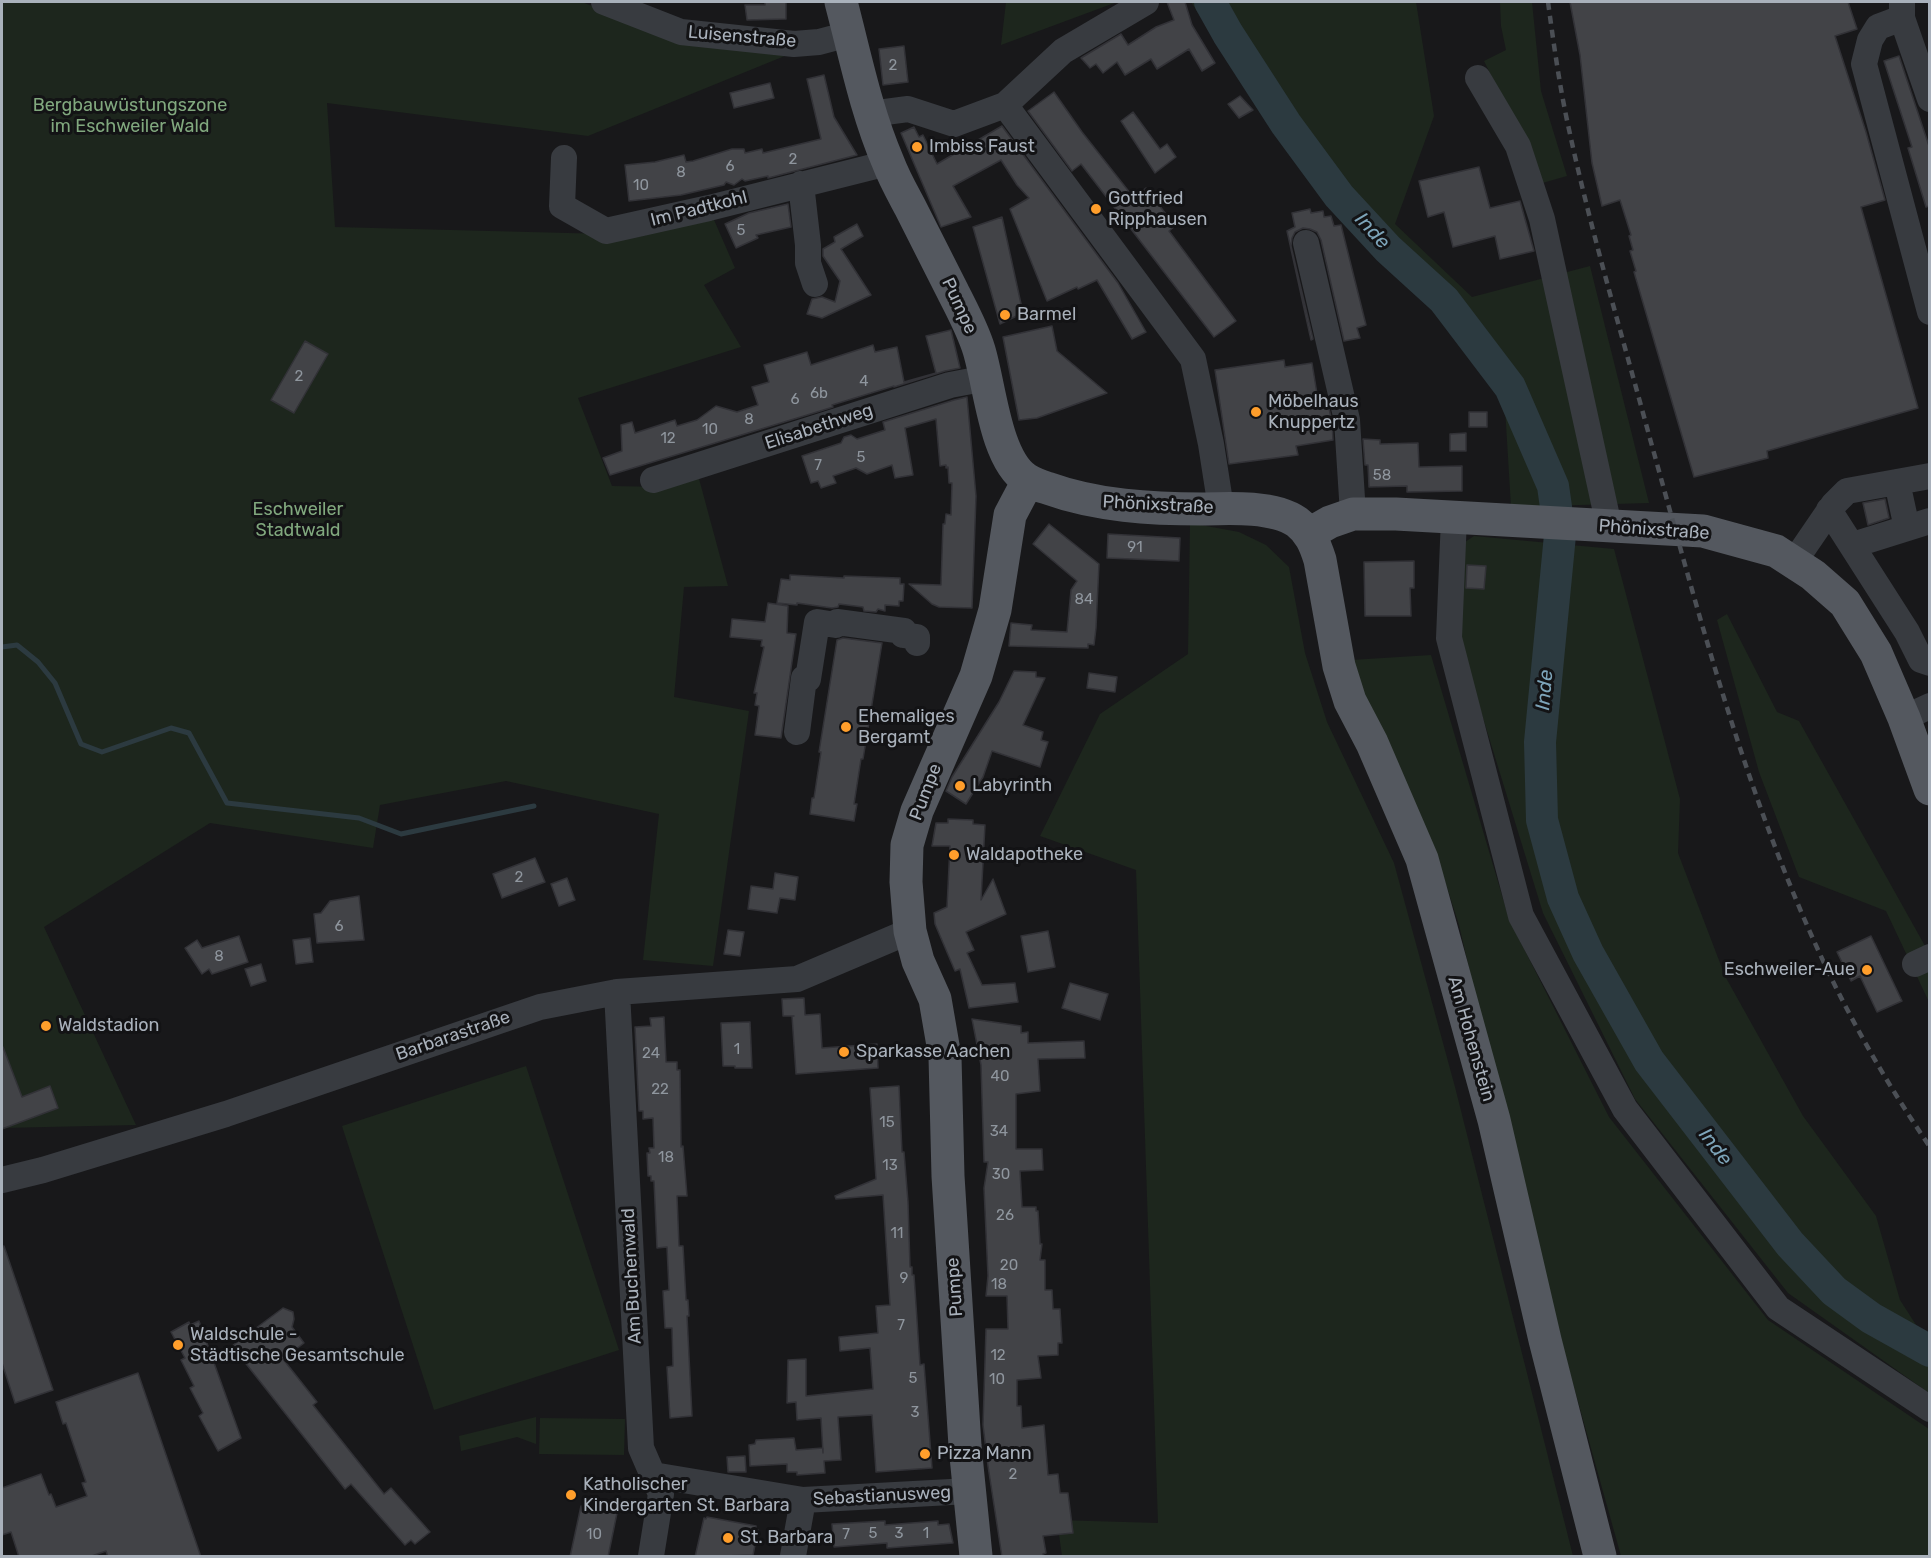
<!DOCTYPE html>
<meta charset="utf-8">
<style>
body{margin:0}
#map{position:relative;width:1931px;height:1558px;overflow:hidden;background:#18181a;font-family:Rubik,sans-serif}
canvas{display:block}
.frame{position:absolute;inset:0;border:3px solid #a9b1bb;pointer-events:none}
</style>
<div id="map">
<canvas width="1931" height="1558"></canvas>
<div class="frame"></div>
</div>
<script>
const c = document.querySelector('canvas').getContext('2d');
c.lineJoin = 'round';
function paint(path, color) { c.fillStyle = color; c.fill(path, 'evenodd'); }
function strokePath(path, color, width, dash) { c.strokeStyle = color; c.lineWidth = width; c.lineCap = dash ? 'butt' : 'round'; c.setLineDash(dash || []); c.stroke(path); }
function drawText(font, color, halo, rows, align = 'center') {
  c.font = font + ' Rubik,sans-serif'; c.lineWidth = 6; c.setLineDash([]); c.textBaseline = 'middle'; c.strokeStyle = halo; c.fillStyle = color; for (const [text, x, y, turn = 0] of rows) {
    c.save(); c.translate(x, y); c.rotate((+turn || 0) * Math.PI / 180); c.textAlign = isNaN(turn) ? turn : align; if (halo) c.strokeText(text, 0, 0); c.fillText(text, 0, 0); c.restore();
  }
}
const green = new Path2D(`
 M2,2H582L679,41L797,51L588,136L327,103L335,227L607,234L711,213L735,268L704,285L741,347L578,398L612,486L661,487L698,475L728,586L684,587L674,697L749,711L713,966L643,960L659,814L506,781L380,805L373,848L210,823L44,927L136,1125L2,1128Z
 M1006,2H1117L1001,45Z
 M1191,2H1416L1434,116L1395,224L1472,297L1590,266L1649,503L1511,507L1504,391L1439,309L1381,254L1331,203L1274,131Z
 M1500,2H1532L1541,91L1567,176L1539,184L1523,140L1484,61L1506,50L1501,26Z
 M1190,523L1239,532L1266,545L1289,567L1305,653L1327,722L1394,863L1455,1087L1573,1556H1062L1057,1520L1158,1523L1136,870L1040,836L1100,714L1188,654Z
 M1474,536L1614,549L1680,799L1678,853L1725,976L1803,1116L1876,1216L1900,1300L1929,1345V1393L1788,1293L1635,1099L1543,913L1459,640L1462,544Z
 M1727,614L1777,712L1799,721L1929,953V1002L1886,911L1799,877L1759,772L1717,620Z
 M1431,655L1509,919L1609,1117L1768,1320L1929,1429V1556H1621L1560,1337L1506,1127L1459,925L1435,850L1362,699L1351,660Z
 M526,1066L619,1350L434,1410L342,1126Z
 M536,1417V1444L517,1437L461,1451L459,1436Z
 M540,1418L625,1419L624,1455L539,1454Z`);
const stream = new Path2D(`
 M2,647L17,645L38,662L55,683L81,744L102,752L171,728L189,733L227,803L359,818L401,834L534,806`);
const river = new Path2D(`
 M1210,2L1228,34L1286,124L1339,196L1388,249L1444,300L1510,387L1553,486L1560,535L1540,742L1542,820L1563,898L1588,953L1649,1061L1790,1244L1834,1291L1871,1318L1930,1351`);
const building = new Path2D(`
 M765,2H786V19L747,20L745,5H765Z
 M1167,2H1185L1192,25L1215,63L1202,71L1189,49L1157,69L1151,59L1125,75L1117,62L1103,73L1096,64L1090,68L1081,58L1121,34L1128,45L1156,27L1174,20Z
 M1570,2H1848L1857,29L1835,36L1866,132L1885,200L1861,207L1918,408L1767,451L1768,458L1694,477L1634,272L1636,271L1630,251L1633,250L1629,236L1631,235L1620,200L1602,206L1592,163L1580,55Z
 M904,46L908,82L883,85L879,49Z
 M1899,56L1929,146V206L1926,207L1908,148L1912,147L1884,61Z
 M824,75L834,117L857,155L768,178V176L745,181L742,179L734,185L726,182L724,185L681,195L629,201L625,165L655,162L684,155L686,162L693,161L732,149H744L745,153L762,149L763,153L821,139L807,79Z
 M770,83L774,98L734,108L730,93Z
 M1054,92L1082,132L1134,198L1146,188L1175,226L1169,231L1236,321L1214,337L1081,164L1072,171L1028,111Z
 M1240,96L1253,110L1239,118L1228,104Z
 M1133,112L1160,149L1167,144L1176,157L1155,173L1121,121Z
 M1002,126L1118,283L1146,332L1132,339L1097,280L1078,289L1077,287L1047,301L1010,209L1029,198L1017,185L1001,160L953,186L971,217L941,227L901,133L914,127L919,137L923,135L937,164Z
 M1479,167L1490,208L1520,201L1534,251L1500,259L1495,236L1453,247L1444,212L1428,217L1419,181Z
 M788,204L791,227L756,235L758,238L736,248L725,224L749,213Z
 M1310,209L1311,213L1323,211L1324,217L1331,216L1334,226L1341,225L1366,325L1357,328L1360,338L1344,341L1321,240L1317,232L1310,229L1303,228L1295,232L1292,238L1291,246L1313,339L1311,340L1287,231L1295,227L1292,213Z
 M1002,217L1023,313L1000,324L973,227Z
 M857,224L863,236L841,249L871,295L822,318L807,314L812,299L822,297L835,302L840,281L823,256V249L835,242L834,237Z
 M1052,326L1057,351L1107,393L1037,418L1019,420L1003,337Z
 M951,330L960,368L945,371L894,387V386L832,405L833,407L817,412L610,475L603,458L622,451L621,425L632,422L635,433L675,420L677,426L697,420L716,406L737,412L758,405L752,387L769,382L764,365L807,352L811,365L873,345L875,352L897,347L904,382L936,373L926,336Z
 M305,341L328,354L294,413L271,400Z
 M1284,360L1285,367L1312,363L1319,406L1328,404L1332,422L1333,440L1296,446L1298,455L1229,464L1215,370Z
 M967,397L976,496L972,608L939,607L932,604L909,584L941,585L943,524H945L946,514L951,515L952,483H949L948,467L946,468V465L940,466L936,419L905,428L913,475L895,478L892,465L867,474L856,468L833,476L836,483L821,488L818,481L811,483L802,456L841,443L844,437L851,435L857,439L885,430L883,422L954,400Z
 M1469,412H1487V427H1469Z
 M1466,433V451H1450V434Z
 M1363,439L1380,440V444L1418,443L1419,467L1462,466V491L1407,492V486L1369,487L1368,465H1365Z
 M1885,499L1889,518L1868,525L1863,503Z
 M1049,524L1099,564L1096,628L1094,645L1088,644V648L1009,646L1011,623L1032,625L1031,630L1067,632L1071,590L1077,581L1033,544Z
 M1108,534L1180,538L1179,561L1107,558Z
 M1414,561V588H1410L1411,616H1365L1364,562Z
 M1467,565L1486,566L1484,589L1466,588Z
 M790,575L844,578V576L900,578V584H904L903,601H899V606L885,605V611L878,609L876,612L864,611L863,607L839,604L838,607L832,608L797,603V605L777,603L781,579L790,580Z
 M768,603L788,606L787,633L796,634L781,738L755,735L759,706L755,705L757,693H754L764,647L761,646L762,640L730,637L732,619L765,622Z
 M843,638L882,643L863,759H861L854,804H857L854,821L810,814L812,798H814L821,752H819L837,640Z
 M1014,671L1036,672V677L1045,678L1023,725L1043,732L1041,740L1048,742L1040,767L992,751L983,777L966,804L946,791L952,777L999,702Z
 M1089,673L1117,677L1115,692L1087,688Z
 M948,819L973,820V824L985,825L981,900L993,879L1006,914L966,932L974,950L967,953L982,985L1015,983L1018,1002L969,1008L960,969L955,971L935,924L934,913L947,907L950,846H932L936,823H948Z
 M535,858L545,882L502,898L493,874Z
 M775,873L798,877L795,900L780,898L777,913L748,909L751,886L773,889Z
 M567,878L575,900L559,906L551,884Z
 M359,896L364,940L317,943L314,914L321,913L330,901Z
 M728,930L744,932L740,956L724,954Z
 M1048,931L1055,967L1028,972L1021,936Z
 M239,936L248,962L212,974L209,969L202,974L185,948L197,940L202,948Z
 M1871,936L1902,1001L1877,1012L1860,976L1851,981L1837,952Z
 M310,938L313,962L296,964L293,940Z
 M261,964L266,981L251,986L245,969Z
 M1070,983L1108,994L1100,1020L1062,1008Z
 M804,998L805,1015L820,1014L822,1048L877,1044L878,1068L796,1074L792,1016H794H783L782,999Z
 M664,1017L666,1062H677V1070H680L681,1147L683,1146L687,1196H677L679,1246H683L686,1300H688L689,1316H687L692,1416L670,1418L667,1367L673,1366L672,1328H665L663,1291L669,1290L667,1247L657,1248L654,1181H651V1176H648L647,1153H650L649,1148H654L653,1118L643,1119V1111H639L635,1027L651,1026L650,1018Z
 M972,1019L1021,1026V1033L1028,1032V1043L1084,1041L1085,1058L1038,1059L1040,1091L1016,1094V1149H1042L1043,1170L1020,1171L1022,1207H1036V1211H1038L1040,1244H1042L1040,1260H1045V1290H1052L1053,1309H1060L1062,1343H1058V1355L1038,1356L1041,1378L1017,1380V1406H1021L1022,1428L1044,1425L1048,1475L1058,1474L1060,1493H1068L1073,1533L1043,1536L1046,1553L1043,1554L1044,1557H1002L988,1466L983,1425L986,1329H1008L1007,1296H986L988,1276L984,1188L988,1162H984L981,1065Z
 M750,1022L752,1068H735V1066H723L721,1023Z
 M3,1047L22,1097L50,1086L58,1108L2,1129V1048Z
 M899,1086L902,1152H904L908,1202L910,1267H912V1275H914L920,1365L924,1364L932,1468L876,1472L872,1415L838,1417L841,1460L824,1461L825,1473L797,1475V1472H787V1464L750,1466L749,1445L755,1444L756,1440L794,1438L796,1450L823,1448V1453L821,1418L797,1420L796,1402L787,1403L788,1360L806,1359V1396L873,1389L870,1348L840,1351L839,1337L878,1333L876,1306L890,1305L883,1195L836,1199L835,1196L876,1179L870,1088Z
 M4,1246L53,1390L15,1403L2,1363V1247Z
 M283,1308L293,1312L294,1319L292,1327L304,1343L283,1359L317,1402L313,1405L384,1494L391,1488L430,1532L415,1544L411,1540L405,1545L351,1484L345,1489L232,1346Z
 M199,1321L241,1438L218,1451L199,1416L203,1413L190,1388L194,1386L181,1360L185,1358L171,1332L189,1322L190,1325Z
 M138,1373L201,1557H108L106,1551L89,1557H19L11,1532L2,1535V1488L41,1474L49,1495L51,1494L56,1507L87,1496L82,1483L86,1482L66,1423L63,1424L56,1402Z
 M745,1456L746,1472H728L727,1457Z
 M581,1506L617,1513L608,1557H570Z
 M707,1517L756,1526V1530H758L753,1555L695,1557L704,1518L706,1519Z
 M885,1521V1525L938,1521V1525L949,1524L953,1543L887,1548V1543L834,1547L832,1524Z`);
const minor = new Path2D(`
 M604,2L681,32L794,44L819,42L849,34
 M1902,2V18L1930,99
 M1902,18L1878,27L1870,40L1864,64L1930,312
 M1478,78L1518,146L1542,219L1609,526
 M1005,105L1193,359L1211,444L1221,508
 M870,114L908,109L954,124L1005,105L1063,51L1146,2
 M564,158L562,206L606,231L709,208L888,163
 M801,184L808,245V263L815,284
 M1306,243L1347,420L1353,514
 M653,480L950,385L987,378
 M1897,482L1907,528
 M1829,510L1907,632L1921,660L1930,663
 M1454,518L1449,638L1521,916L1625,1109L1778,1308L1930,1409
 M1853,545L1930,521
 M1794,562L1833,505L1847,491L1930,476
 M1904,718L1930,706
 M797,732L804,678L808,679L817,622L836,625L837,622L904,631L903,635L917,637V643
 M1915,964L1930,957
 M617,992L641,1448L661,1494L651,1556
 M2,1180L43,1170L226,1114L540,1007L617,992L797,979L910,931
 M653,1475L803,1500L969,1491
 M793,1556L803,1500`);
const major = new Path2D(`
 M841,2C855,55 866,111 888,162C894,178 902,192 910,207C924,235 939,264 953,292C962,310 973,330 979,350C990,386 995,458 1026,479C1032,483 1040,486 1047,488C1097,506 1151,509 1203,509C1230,508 1274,506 1297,522C1310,532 1315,544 1320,560L1339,666L1350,701L1372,743L1422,859L1494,1120L1545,1340L1600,1556
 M1309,534L1330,522L1353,514H1396L1703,531L1776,551L1813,575L1845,603L1876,653L1904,718L1930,789
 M976,1556L965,1446L948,1176L945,1057L935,999L918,961L910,931L906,882L907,845L917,811L976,676L995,610L1010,515L1028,481`);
const rail = new Path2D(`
 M1548,2C1554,46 1560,90 1570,134C1592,235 1622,335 1649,435C1699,615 1746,798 1826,967C1856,1030 1891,1090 1930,1147`);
const markers = [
 [917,147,6,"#ff9e2b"],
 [1096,209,6,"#ff9e2b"],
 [1005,315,6,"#ff9e2b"],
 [1256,412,6,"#ff9e2b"],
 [846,727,6,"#ff9e2b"],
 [960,786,6,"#ff9e2b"],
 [954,855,6,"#ff9e2b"],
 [1867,970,6,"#ff9e2b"],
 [46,1026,6,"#ff9e2b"],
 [844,1052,6,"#ff9e2b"],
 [178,1345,6,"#ff9e2b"],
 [925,1454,6,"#ff9e2b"],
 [571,1495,6,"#ff9e2b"],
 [728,1538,6,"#ff9e2b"]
];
const numberNames = [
 ["2",893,66],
 ["2",793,160],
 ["6",730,167],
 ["8",681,173],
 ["10",641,186],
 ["5",741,231],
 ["2",299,377],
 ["4",864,382],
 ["6b",819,394],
 ["6",795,400],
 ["8",749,420],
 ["10",710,430],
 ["12",668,439],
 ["5",861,458],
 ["7",818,466],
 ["58",1382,476],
 ["91",1135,548],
 ["84",1084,600],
 ["2",519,878],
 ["6",339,927],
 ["8",219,957],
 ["1",737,1050],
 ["24",651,1054],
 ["40",1000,1077],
 ["22",660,1090],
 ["15",887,1123],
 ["34",999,1132],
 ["18",666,1158],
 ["13",890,1166],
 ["30",1001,1175],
 ["26",1005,1216],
 ["11",897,1234],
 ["20",1009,1266],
 ["9",904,1279],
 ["18",999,1285],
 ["7",901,1326],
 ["12",998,1356],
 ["5",913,1379],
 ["10",997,1380],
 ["3",915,1413],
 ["2",1013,1475],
 ["5",873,1534],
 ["3",899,1534],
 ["1",926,1534],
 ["10",594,1535],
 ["7",846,1535]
];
const streetNames = [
 ["Luisenstraße",742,37,5],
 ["Im Padtkohl",699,209,-14],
 ["Pumpe",959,306,65],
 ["Elisabethweg",819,427,-18],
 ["Phönixstraße",1158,505,3],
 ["Phönixstraße",1654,530,4],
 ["Pumpe",926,792,-69],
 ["Barbarastraße",453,1036,-19],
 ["Am Hohenstein",1471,1039,74],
 ["Am Buchenwald",632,1276,-93],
 ["Pumpe",955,1287,-94],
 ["Sebastianusweg",882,1496,-3]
];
const parkNames = [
 ["Bergbauwüstungszone",130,106],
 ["im Eschweiler Wald",130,127],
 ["Eschweiler",298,510],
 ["Stadtwald",298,531]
];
const poiNames = [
 ["Imbiss Faust",929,147],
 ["Gottfried",1108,199],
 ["Ripphausen",1108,220],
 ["Barmel",1017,315],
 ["Möbelhaus",1268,402],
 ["Knuppertz",1268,423],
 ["Ehemaliges",858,717],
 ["Bergamt",858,738],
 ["Labyrinth",972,786],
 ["Waldapotheke",966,855],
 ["Eschweiler-Aue",1855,970,"right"],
 ["Waldstadion",58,1026],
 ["Sparkasse Aachen",856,1052],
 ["Waldschule -",190,1335],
 ["Städtische Gesamtschule",190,1356],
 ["Pizza Mann",937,1454],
 ["Katholischer",583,1485],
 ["Kindergarten St. Barbara",583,1506],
 ["St. Barbara",740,1538]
];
const waterNames = [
 ["Inde",1372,231,47],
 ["Inde",1545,690,-85],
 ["Inde",1715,1147,52]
];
paint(green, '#1d261d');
strokePath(stream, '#2c3a40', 5);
strokePath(river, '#2c3a40', 32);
paint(building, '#424347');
strokePath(building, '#323237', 1.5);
strokePath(minor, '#383b40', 26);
strokePath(major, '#54585f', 33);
strokePath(rail, '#4b4f55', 4.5, [8, 6]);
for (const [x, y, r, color] of markers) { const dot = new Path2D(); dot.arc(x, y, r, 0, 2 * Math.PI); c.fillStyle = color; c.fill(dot); strokePath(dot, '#131315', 2); }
drawText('15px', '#8f969e', null, numberNames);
drawText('18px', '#a9b1bb', '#131315', streetNames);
drawText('18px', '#81a87e', '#131315', parkNames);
drawText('18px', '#a9b1bb', '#131315', poiNames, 'left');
drawText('italic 20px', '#7da4b9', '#131315', waterNames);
</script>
